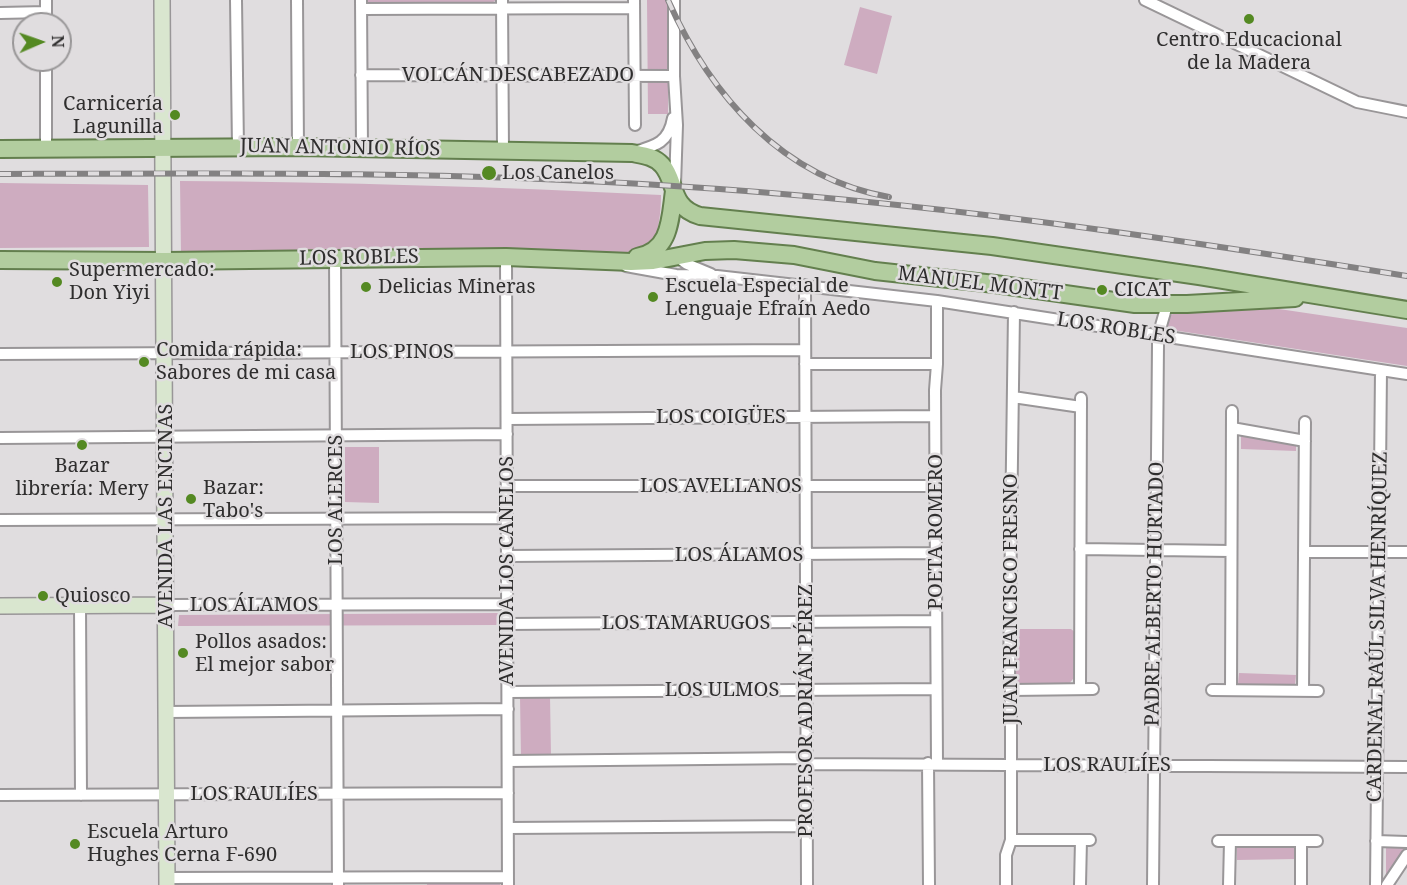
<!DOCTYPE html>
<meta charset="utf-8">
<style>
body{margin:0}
#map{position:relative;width:1407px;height:885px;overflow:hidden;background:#e0dddf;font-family:"Noto Serif",serif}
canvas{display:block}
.north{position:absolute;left:12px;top:12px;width:60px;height:60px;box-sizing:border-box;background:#e0dddf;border:2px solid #999798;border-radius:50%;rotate:88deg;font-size:16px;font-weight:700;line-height:24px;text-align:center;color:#2f2e2e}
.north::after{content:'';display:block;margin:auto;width:21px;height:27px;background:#548922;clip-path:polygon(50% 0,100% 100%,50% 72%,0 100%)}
</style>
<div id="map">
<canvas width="1407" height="885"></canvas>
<div class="north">N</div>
</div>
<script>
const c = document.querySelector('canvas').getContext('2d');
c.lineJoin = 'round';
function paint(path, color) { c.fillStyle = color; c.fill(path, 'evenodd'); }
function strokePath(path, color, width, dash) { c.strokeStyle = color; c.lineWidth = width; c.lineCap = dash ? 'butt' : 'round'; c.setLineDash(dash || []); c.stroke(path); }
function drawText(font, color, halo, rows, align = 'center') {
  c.font = font + ' "Noto Serif",serif'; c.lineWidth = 5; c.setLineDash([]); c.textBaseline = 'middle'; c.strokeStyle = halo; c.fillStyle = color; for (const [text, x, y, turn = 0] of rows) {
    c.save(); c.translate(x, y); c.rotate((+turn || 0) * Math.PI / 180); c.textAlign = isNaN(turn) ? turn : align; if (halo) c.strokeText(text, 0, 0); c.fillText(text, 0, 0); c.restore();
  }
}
const green = new Path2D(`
 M366,0H496L492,3L371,5Z
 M647,0H669L668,114H648Z
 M860,7L892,16L877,74L844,65Z
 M180,181C341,182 501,187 661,195C661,215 658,231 652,249L641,255L563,251L181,254Z
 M0,183L148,185L149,247L0,248Z
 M1259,306L1407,328V366L1166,329L1170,316L1174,313Z
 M1241,435L1296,444V451L1241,449Z
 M345,447H379V503L345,502Z
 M499,613V625L178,626L179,615Z
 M1018,629H1071L1077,634C1077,649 1082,676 1067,685L1018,684L1015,677L1016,633Z
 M1239,673L1296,675L1295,685L1238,684Z
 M550,696L551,756L521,757L520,697Z
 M1386,845H1405L1406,850L1386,882Z
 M1295,846L1296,859L1237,860V847Z
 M427,882L500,883V885H427Z`);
const street = new Path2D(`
 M46,0V24
 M236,0L238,147
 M297,0L298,147
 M361,0L362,147
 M502,0L503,150
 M634,0L635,125
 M674,0V76L677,125L675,185
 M1145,0L1357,102L1407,112
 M361,9L634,8
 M0,13L46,12
 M46,60V148
 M361,75L674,76
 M634,152C656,146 669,142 673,118
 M676,256L687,264L711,274
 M506,257L508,885
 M335,258L338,885
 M626,266L676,275L717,276L937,301L1407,374
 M805,285L807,885
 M0,354L804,350
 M805,364H937
 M1013,397L1081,407
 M507,419L935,416
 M1232,428L1305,441
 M0,438L507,434
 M507,486H935
 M0,520L507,518
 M1080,549L1231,551
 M1304,552H1407
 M507,556L936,553
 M80,605L81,795
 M166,605L507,604
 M507,624L936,621
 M1080,689L1081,398
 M1011,690L1093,689
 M1212,690L1318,691
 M1231,690L1232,411
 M1303,691L1305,422
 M508,692L936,689
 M167,712L508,709
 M508,761L806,758
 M928,763L929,885
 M807,764L1407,767
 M937,764L935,390L937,364V301
 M0,795L508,793
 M508,828L807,826
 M1011,840H1090
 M1218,841H1317
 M1376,841L1407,842
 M167,878L508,877
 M1006,885V855L1011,840V690L1009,678L1014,312
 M1080,885L1081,840
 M1153,885L1158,346V336L1167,305
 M1229,885L1230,841
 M1301,885V841
 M1376,885L1381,370
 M1387,885L1407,855`);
const secondary = new Path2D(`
 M162,0L167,885
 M0,606L166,605`);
const primary = new Path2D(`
 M0,149L298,147L632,153C642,155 654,156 662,165C677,181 669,207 700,216L992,246L1199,276L1407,310
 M637,257C671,251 670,219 674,191
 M0,260L165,261L506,257L631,262L653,261L705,251L734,250L794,255L875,271L995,284L1135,304H1187L1295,298`);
const rail = new Path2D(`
 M668,0C710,95 782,178 889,197
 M0,174C225,173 450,171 674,186C920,201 1164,237 1407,276`);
const markers = [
 [1249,19,6,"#548922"],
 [175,115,6,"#548922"],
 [489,173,8,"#548922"],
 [57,282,6,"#548922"],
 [366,287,6,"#548922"],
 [1102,290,6,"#548922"],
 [653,297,6,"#548922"],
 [144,362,6,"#548922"],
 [82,445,6,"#548922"],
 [191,499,6,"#548922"],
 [43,596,6,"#548922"],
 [183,653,6,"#548922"],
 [75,844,6,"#548922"]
];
const poiNames = [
 ["Centro Educacional",1249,40,"center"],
 ["de la Madera",1249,63,"center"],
 ["Carnicería",163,104,"right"],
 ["Lagunilla",163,127,"right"],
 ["Los Canelos",502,173],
 ["Supermercado:",69,270],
 ["Don Yiyi",69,293],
 ["Escuela Especial de",665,286],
 ["Lenguaje Efraín Aedo",665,309],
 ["Delicias Mineras",378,287],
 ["CICAT",1114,290],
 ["Comida rápida:",156,350],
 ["Sabores de mi casa",156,373],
 ["Bazar",82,466,"center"],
 ["librería: Mery",82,489,"center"],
 ["Bazar:",203,488],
 ["Tabo's",203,511],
 ["Quiosco",55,596],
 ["Pollos asados:",195,642],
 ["El mejor sabor",195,665],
 ["Escuela Arturo",87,832],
 ["Hughes Cerna F-690",87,855]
];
const streetNames = [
 ["VOLCÁN DESCABEZADO",518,75],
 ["JUAN ANTONIO RÍOS",340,148,1],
 ["LOS ROBLES",359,258,-1],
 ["MANUEL MONTT",980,284,7],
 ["LOS ROBLES",1116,329,9],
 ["LOS PINOS",402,352],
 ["LOS COIGÜES",721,417],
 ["LOS AVELLANOS",721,486],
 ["LOS ALERCES",336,500,-90],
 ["AVENIDA LAS ENCINAS",166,516,-90],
 ["POETA ROMERO",936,532,-90],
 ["LOS ÁLAMOS",739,555],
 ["AVENIDA LOS CANELOS",507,571,-90],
 ["PADRE ALBERTO HURTADO",1155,594,-89],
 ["JUAN FRANCISCO FRESNO",1011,599,-90],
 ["LOS ÁLAMOS",254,605],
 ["LOS TAMARUGOS",686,623],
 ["CARDENAL RAÚL SILVA HENRÍQUEZ",1378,627,-89],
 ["LOS ULMOS",722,690],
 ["PROFESOR ADRIÁN PÉREZ",806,711,-90],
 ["LOS RAULÍES",1107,765],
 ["LOS RAULÍES",254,794]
];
paint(green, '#ceacc0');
strokePath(street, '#999698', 14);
strokePath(secondary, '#999698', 18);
strokePath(primary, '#637f4e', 20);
strokePath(street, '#fff', 10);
strokePath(secondary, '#d9e6cf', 15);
strokePath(primary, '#b2cd9f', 16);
strokePath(rail, '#838182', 6);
strokePath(rail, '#e0dddf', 4, [11]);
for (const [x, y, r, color] of markers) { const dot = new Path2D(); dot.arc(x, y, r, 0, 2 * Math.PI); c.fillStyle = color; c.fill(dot); strokePath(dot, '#e0dddf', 2); }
drawText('20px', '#2f2e2e', '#e0dddf', poiNames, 'left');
drawText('20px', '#2f2e2e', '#e0dddf', streetNames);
</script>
